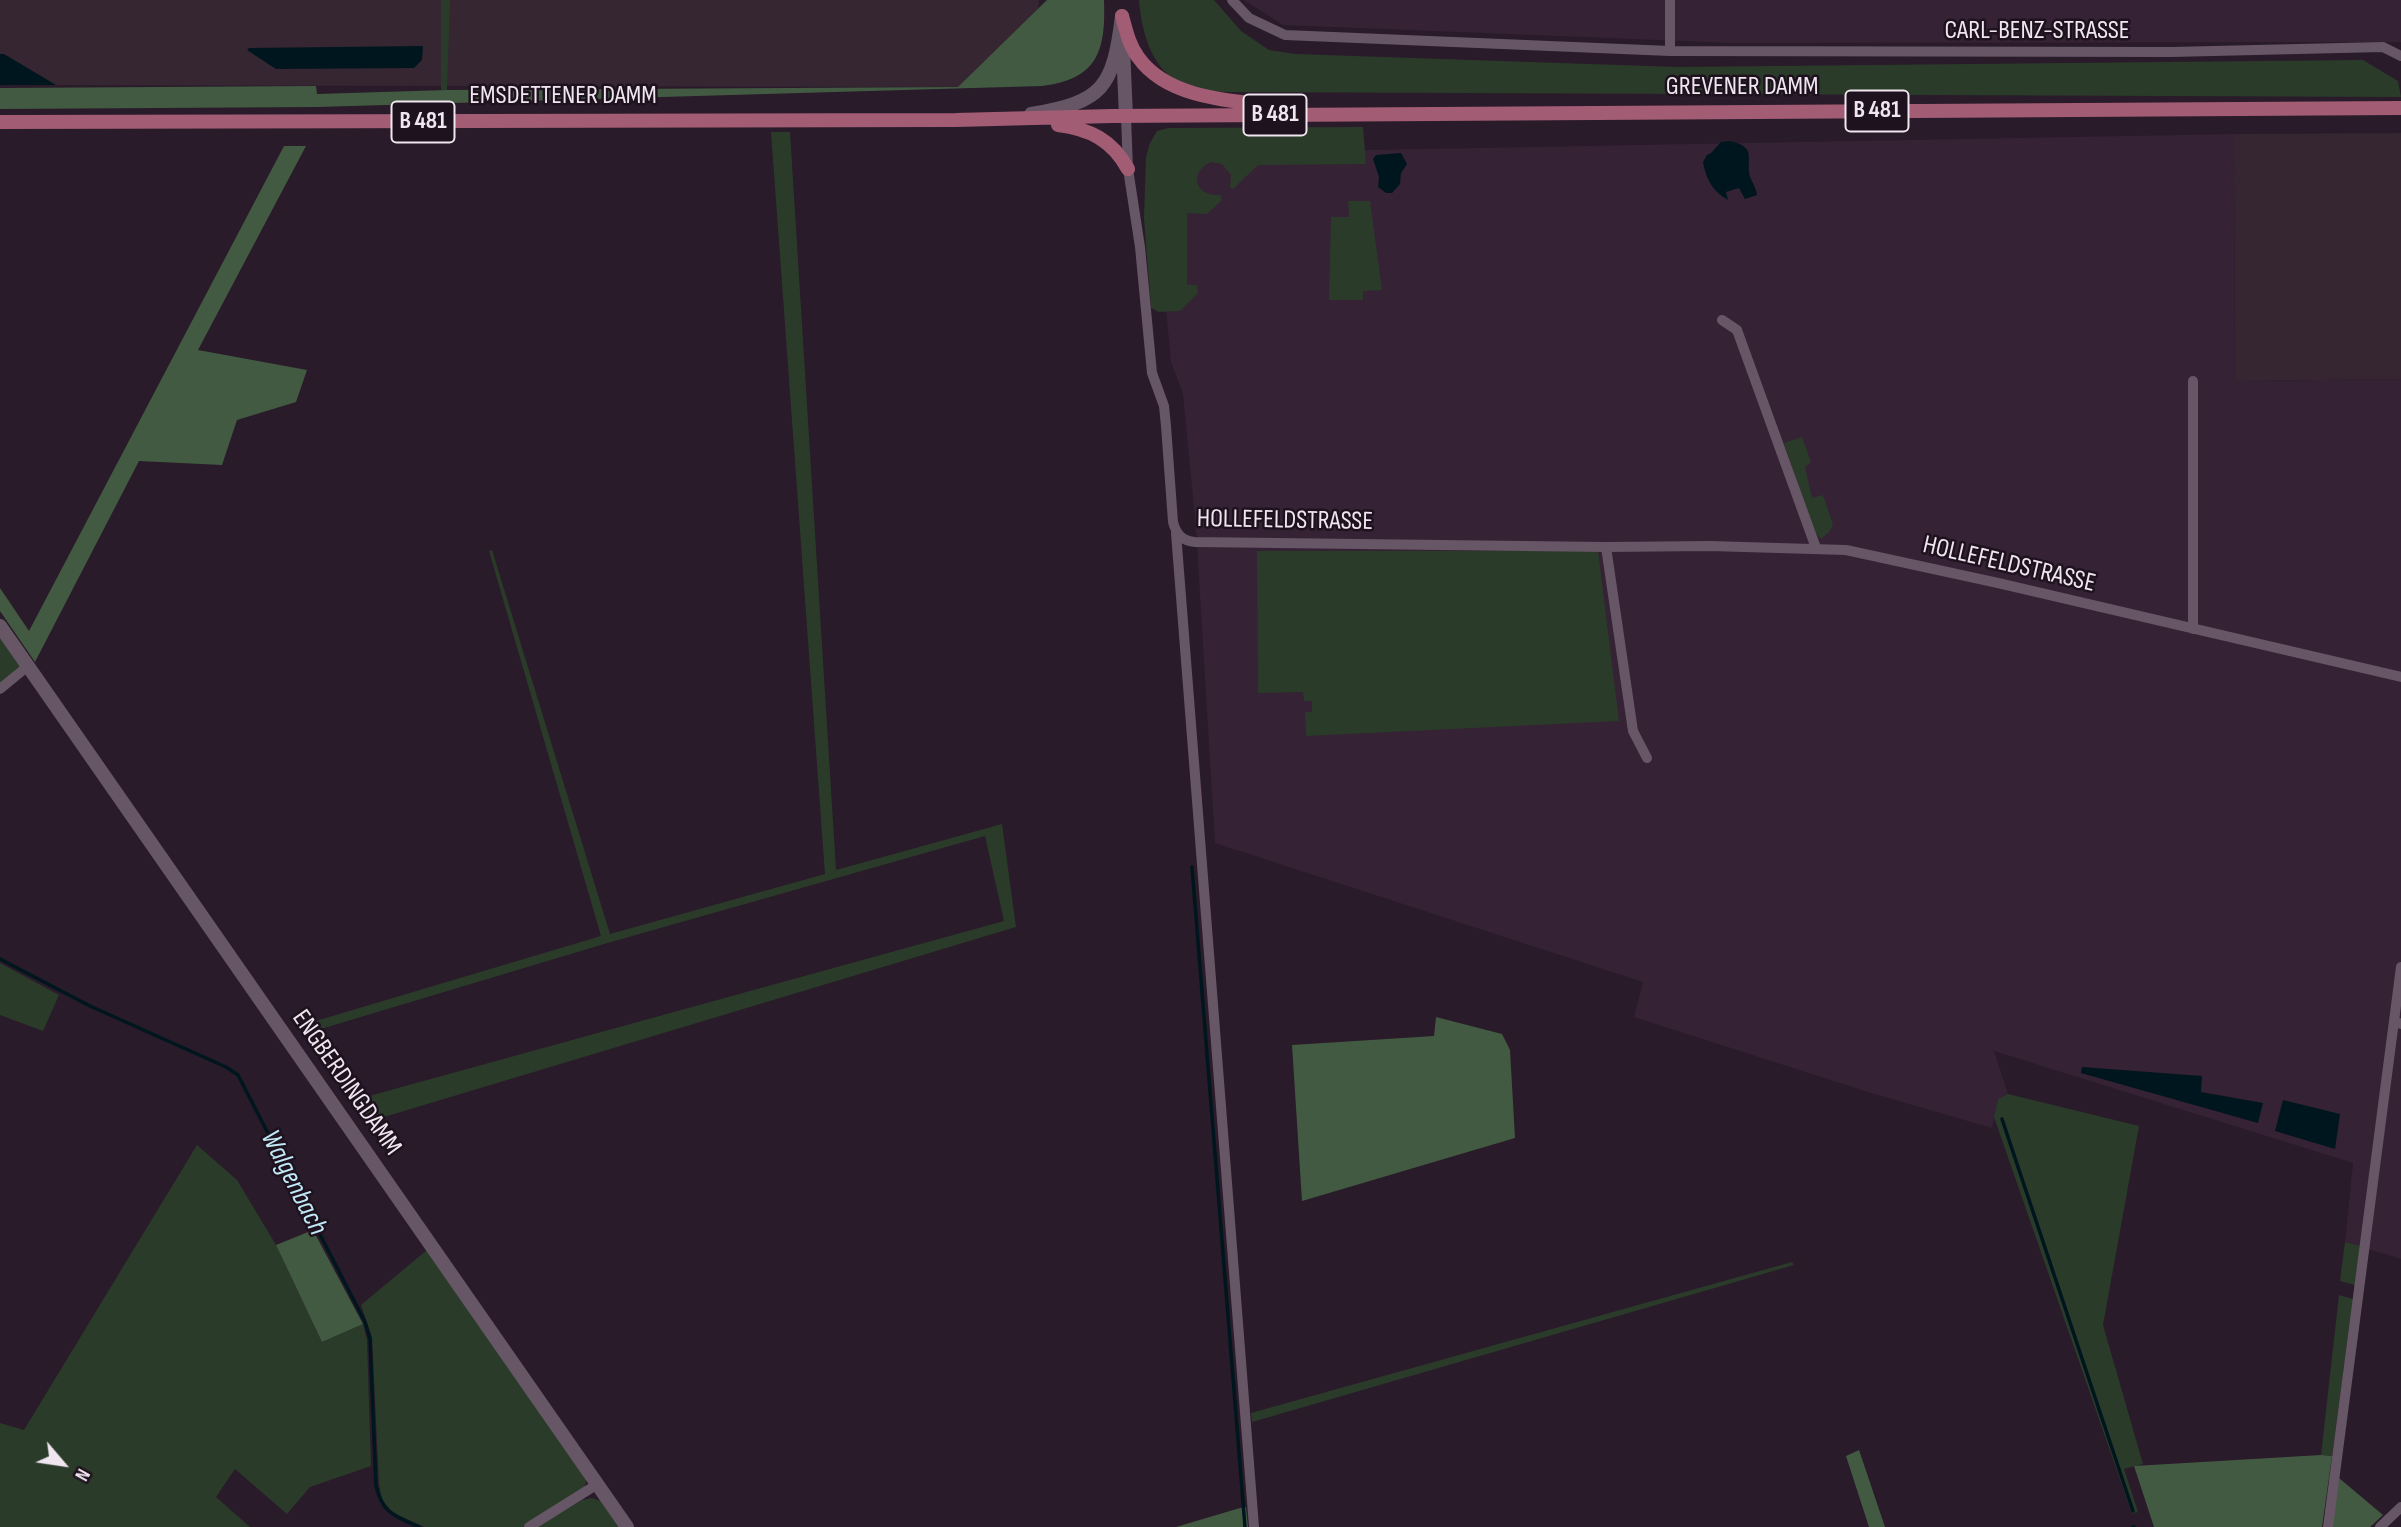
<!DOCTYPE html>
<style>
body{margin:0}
#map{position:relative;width:2401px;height:1527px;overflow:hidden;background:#291b29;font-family:"Sofia Sans Condensed",sans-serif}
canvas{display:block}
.north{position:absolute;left:28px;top:1429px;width:70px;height:70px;-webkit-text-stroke:5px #1f121f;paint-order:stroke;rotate:119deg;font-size:19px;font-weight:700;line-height:28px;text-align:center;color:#f0e6ef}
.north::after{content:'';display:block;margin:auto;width:24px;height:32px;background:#f0e6ef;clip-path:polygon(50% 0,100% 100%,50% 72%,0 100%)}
</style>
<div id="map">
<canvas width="2401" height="1527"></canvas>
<div class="north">N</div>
</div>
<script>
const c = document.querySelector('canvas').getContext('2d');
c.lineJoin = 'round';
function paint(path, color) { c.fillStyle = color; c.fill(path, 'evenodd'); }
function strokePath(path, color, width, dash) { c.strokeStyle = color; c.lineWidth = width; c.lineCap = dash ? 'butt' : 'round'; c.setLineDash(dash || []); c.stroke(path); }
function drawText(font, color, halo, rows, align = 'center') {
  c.font = font + ' "Sofia Sans Condensed",sans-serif'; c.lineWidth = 5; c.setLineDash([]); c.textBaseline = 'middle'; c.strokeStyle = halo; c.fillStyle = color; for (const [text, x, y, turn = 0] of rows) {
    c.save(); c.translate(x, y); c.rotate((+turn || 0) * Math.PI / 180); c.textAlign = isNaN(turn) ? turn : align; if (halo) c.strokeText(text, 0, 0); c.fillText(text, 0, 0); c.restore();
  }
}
const built = new Path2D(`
 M1244,0H2401V42L1733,43L1283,25Z
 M2234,134L2235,381L2401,379V1259L2345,1242L2353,1163L1994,1051L2008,1094L1998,1099L1992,1128L1871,1093L1634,1017L1643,982L1215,843L1196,529L1183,394L1171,362L1157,217L1153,154Z`);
const industrial = new Path2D(`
 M0,0H1039L1038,10L959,87L0,85Z
 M2401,133V379L2235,381L2234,134Z`);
const green = new Path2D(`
 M441,0H450L447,90H441Z
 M1139,0H1214L1241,31L1269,50L1295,54L1677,67L2363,60L2398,81L2401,97L1226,92C1216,91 1203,92 1193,89C1154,77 1142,37 1139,0Z
 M1363,127L1366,164L1258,165L1233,189L1230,187L1231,175L1222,164L1211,162C1188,172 1195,197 1220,195L1222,200L1207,214L1187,213V285H1197L1198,293L1180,311L1159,312L1151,308L1144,218L1146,157L1150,143L1157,131L1168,128Z
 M771,132H790L836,870L1002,824L1016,927L364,1123L351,1101L1004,921L985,836L604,944L304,1034L299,1026L601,936L489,551L492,550L610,934L825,874Z
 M1348,201H1370L1382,290L1363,291V300H1329L1331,217H1349Z
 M1802,437L1811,462L1805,467L1812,498L1823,495L1833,525L1830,531L1821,539L1814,531L1784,443Z
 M1257,551H1598L1619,721L1306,736L1305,712H1312V701H1304L1303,692L1258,693Z
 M0,635L22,665L0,685Z
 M0,963L59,995L43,1031L0,1015Z
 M2008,1094L2139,1126L2103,1325L2143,1464L2124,1469L2138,1512L2132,1514L1994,1117L1998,1099Z
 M197,1145L237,1180L276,1245L322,1342L363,1324L367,1340L371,1466L310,1487L287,1514L235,1469L216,1497L250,1527H0V1423L24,1430Z
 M2345,1242L2360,1246L2355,1285L2340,1281Z
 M427,1250L585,1475L586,1483L583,1490L523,1527H425L393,1513L382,1500L379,1484L372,1337L361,1305Z
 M1792,1262L1794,1265L1252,1422L1251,1413Z
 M2339,1295L2353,1299L2332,1456L2321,1455Z
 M592,1498L601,1501L620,1527H536L582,1500Z`);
const forest = new Path2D(`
 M1047,0H1104C1106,52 1097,79 1042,86L317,107L0,109V88L316,86L317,94L447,90L958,87Z
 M284,146H306L198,350L307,370L296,402L237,420L222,465L139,461L35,662L0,611V588L29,631Z
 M1436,1017L1502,1034L1510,1050L1515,1138L1302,1201L1292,1045L1434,1036Z
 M313,1230L363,1324L322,1342L276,1245Z
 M1859,1450L1885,1527H1869L1846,1456Z
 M2321,1455L2332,1456L2322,1527H2154L2134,1466Z
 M2339,1478L2383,1515L2370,1527H2332Z
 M1246,1507L1248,1527H1176L1240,1508Z`);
const water = new Path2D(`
 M423,46L422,60L414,68L276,69L247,50L249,48Z
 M0,54H4L56,85H0Z
 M1730,141C1754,147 1748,154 1749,172C1750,180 1756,186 1757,195L1745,199L1739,188L1726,192L1728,200C1713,192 1706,179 1703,162L1707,155L1711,153L1721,142Z
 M1401,153L1407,164L1401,173L1400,184L1392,193H1386L1378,187L1379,177L1373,159L1376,155Z
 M2082,1067L2202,1076L2201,1092L2263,1103L2258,1123L2081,1073Z
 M2283,1100L2340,1114L2335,1149L2275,1131Z`);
const stream = new Path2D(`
 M1192,867L1245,1527
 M0,959L90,1006L226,1067L238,1075L365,1322L370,1339L376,1486C383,1514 395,1516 419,1527
 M2002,1119L2133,1511
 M2133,1527H2134`);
const street = new Path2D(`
 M1232,0L1249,18L1285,35L1670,51L2171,52L2383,47L2401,56
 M1670,51V0
 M1126,117L1128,169L1140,247L1152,373L1164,406L1166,426L1173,522C1176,534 1182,541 1195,542L1606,547L1710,546L1846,550L1998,583L2401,677
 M1722,320L1737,330L1816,548
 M1176,533L1254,1527
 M1606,547L1633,731L1647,758
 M2193,629V381
 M0,689L28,666
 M2401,967L2394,1021L2401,1024
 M529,1527L596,1485
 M2328,1527L2394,1021
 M2380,1527L2401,1507`);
const secondary = new Path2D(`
 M1123,47L1126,117
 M1031,114C1103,102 1113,88 1122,16
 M0,626L627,1527`);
const primary = new Path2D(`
 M1122,16C1126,30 1129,45 1138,57C1171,104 1247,101 1299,108
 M0,122L956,120L1112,116L2401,108
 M1058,125C1090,129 1112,140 1128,169`);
const shields = [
 [1877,111,63],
 [1275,115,63],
 [423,122,63]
];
const shieldNames = [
 ["B 481",1877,111],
 ["B 481",1275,115],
 ["B 481",423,122]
];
const streetNames = [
 ["CARL-BENZ-STRASSE",2037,31],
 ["GREVENER DAMM",1742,87],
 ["EMSDETTENER DAMM",563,96],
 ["HOLLEFELDSTRASSE",1285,521,1],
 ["HOLLEFELDSTRASSE",2009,565,13],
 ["ENGBERDINGDAMM",346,1083,55]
];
const waterNames = [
 ["Walgenbach",293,1183,63]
];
paint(built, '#352234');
paint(industrial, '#352632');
paint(green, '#2b3b2a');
paint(forest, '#435a42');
paint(water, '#00161e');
strokePath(stream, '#00161e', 3.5);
strokePath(street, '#665666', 10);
strokePath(secondary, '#665666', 14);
strokePath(primary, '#a25c74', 14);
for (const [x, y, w] of shields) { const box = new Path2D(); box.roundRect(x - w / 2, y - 20.5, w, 41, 5); c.fillStyle = '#1f121f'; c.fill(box); strokePath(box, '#f0e6ef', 2); }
drawText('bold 24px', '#f0e6ef', null, shieldNames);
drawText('26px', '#f0e6ef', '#1f121f', streetNames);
drawText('italic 28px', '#c1eaf8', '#1f121f', waterNames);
</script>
